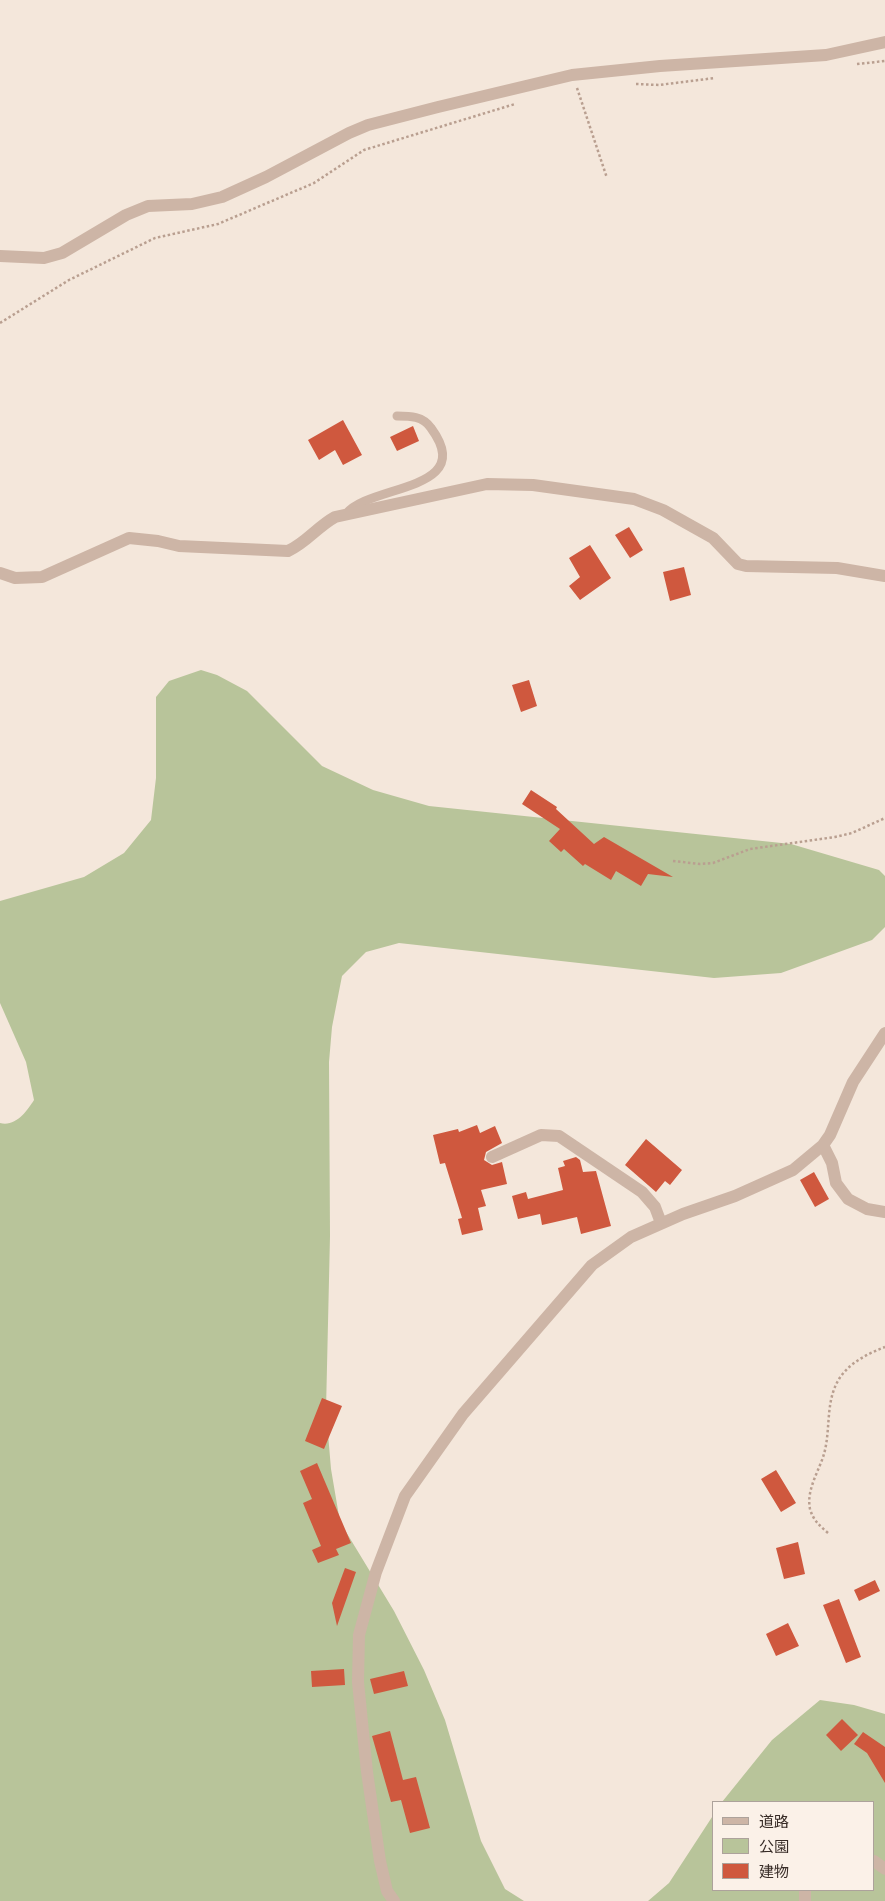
<!DOCTYPE html>
<meta charset="utf-8">
<style>
body{margin:0}
#map{position:relative;width:885px;height:1901px;overflow:hidden;background:#f4e7db;font-family:"Sofia Sans Condensed","Noto Sans JP",sans-serif}
canvas{display:block}
.legend{position:absolute;left:712px;top:1801px;width:162px;height:90px;box-sizing:border-box;background:#fbf1e8;border:1px solid #ada29b;margin:0;padding:6px 9px;list-style:none;font-size:15px;color:#382c27}
.legend li{display:flex;align-items:center;gap:10px;height:25px}
.legend b{width:25px;border:1px solid #ada29b}
</style>
<div id="map">
<canvas width="885" height="1901"></canvas>
<ul class="legend">
<li><b style="height:6px;background:#cdb5a6"></b>道路</li>
<li><b style="height:14px;background:#b8c49a"></b>公園</li>
<li><b style="height:14px;background:#cf583e"></b>建物</li>
</ul>
</div>
<script>
const c = document.querySelector('canvas').getContext('2d');
c.lineJoin = 'round';
function paint(path, color) { c.fillStyle = color; c.fill(path, 'evenodd'); }
function strokePath(path, color, width, dash) { c.strokeStyle = color; c.lineWidth = width; c.lineCap = dash ? 'butt' : 'round'; c.setLineDash(dash || []); c.stroke(path); }
const green = new Path2D(`
 M201,670L217,675L247,691L322,766L373,790L429,806L791,844L879,870L885,876V927L872,940L781,973L714,978L399,943L366,952L342,976L332,1027L329,1062L330,1236L326,1410L331,1469L340,1522L394,1611L424,1670L445,1720L481,1841L505,1889L524,1901H0V1123C16,1127 27,1111 34,1100L26,1062L0,1003V901L84,877L124,853L151,820L156,778V697L169,681Z
 M820,1700L854,1705L885,1714V1901H648L669,1883L714,1814V1890H874V1802H722L772,1740Z`);
const building = new Path2D(`
 M343,420L362,455L343,465L335,450L319,460L308,440Z
 M413,426L419,441L397,451L390,437Z
 M629,527L643,550L630,558L615,535Z
 M590,545L611,578L580,600L569,586L580,577L569,558Z
 M684,567L691,595L670,601L663,572Z
 M529,680L537,706L521,712L512,685Z
 M531,790L557,807L556,809L594,844L604,837L673,877L648,874L641,886L616,871L611,880L585,864L583,866L564,849L561,852L549,841L560,829L522,804Z
 M477,1125L480,1133L495,1126L502,1143L486,1152L484,1160L492,1165L502,1162L507,1184L481,1190L486,1206L478,1208L483,1230L462,1235L458,1219L462,1218L445,1163L440,1164L433,1135L458,1129L459,1132Z
 M646,1139L682,1170L670,1185L665,1181L656,1192L625,1165Z
 M576,1157L580,1160L583,1172L596,1171L611,1226L581,1234L577,1217L542,1225L540,1214L518,1219L512,1196L526,1192L528,1199L563,1190L558,1168L565,1166L563,1161Z
 M814,1172L829,1199L815,1207L800,1180Z
 M322,1398L342,1406L324,1449L305,1441Z
 M317,1463L351,1543L336,1549L339,1555L318,1563L312,1550L321,1546L303,1503L312,1499L300,1471Z
 M776,1470L796,1503L781,1512L761,1479Z
 M798,1542L805,1574L784,1579L776,1548Z
 M345,1568L356,1572L337,1626L332,1603Z
 M875,1580L880,1591L859,1601L854,1590Z
 M839,1599L861,1657L846,1663L823,1605Z
 M788,1623L799,1646L776,1656L766,1634Z
 M344,1669L345,1685L312,1687L311,1671Z
 M404,1671L408,1686L374,1694L370,1679Z
 M842,1719L858,1735L841,1751L826,1735Z
 M390,1731L403,1780L416,1777L430,1828L410,1833L401,1800L391,1802L372,1736Z
 M863,1732L885,1747V1783L867,1753L854,1744Z`);
const path = new Path2D(`
 M857,64L885,61
 M636,84L659,85L715,78
 M577,88L607,178
 M0,323L69,280L155,238L218,224L314,183L364,150L515,104
 M673,861L700,864L713,863L750,849L835,837L852,833L885,818
 M828,1533C820,1526 813,1520 810,1509C806,1490 819,1471 824,1454C831,1429 825,1402 839,1379C849,1363 867,1354 885,1347`);
const service = new Path2D(`
 M346,514C369,484 478,492 431,428C423,416 410,416 397,416`);
const minor = new Path2D(`
 M0,256L44,258L62,253L126,215L148,206L192,204L222,197L266,177L349,133L368,125L438,107L572,75L660,66L826,55L885,42
 M0,573L15,578L42,577L129,538L158,541L179,546L288,551C306,543 317,527 335,517L487,484L533,485L634,499L663,510L713,538L738,564L746,566L837,568L885,576
 M823,1145L832,1163L836,1183L848,1199L867,1209L885,1212
 M492,1157L541,1135L559,1136L642,1192L655,1207L661,1223
 M874,1861L885,1869
 M394,1901L387,1891L380,1861L367,1772L358,1682L359,1635L376,1572L405,1496L463,1414L592,1265L631,1237L683,1214L735,1196L793,1170L823,1145L830,1135L853,1082L885,1033
 M805,1901V1890`);
paint(green, '#b8c49a');
paint(building, '#cf583e');
strokePath(path, '#b99f90', 2.5, [2.5, 2.5]);
strokePath(service, '#cdb5a6', 9);
strokePath(minor, '#cdb5a6', 12);
</script>
